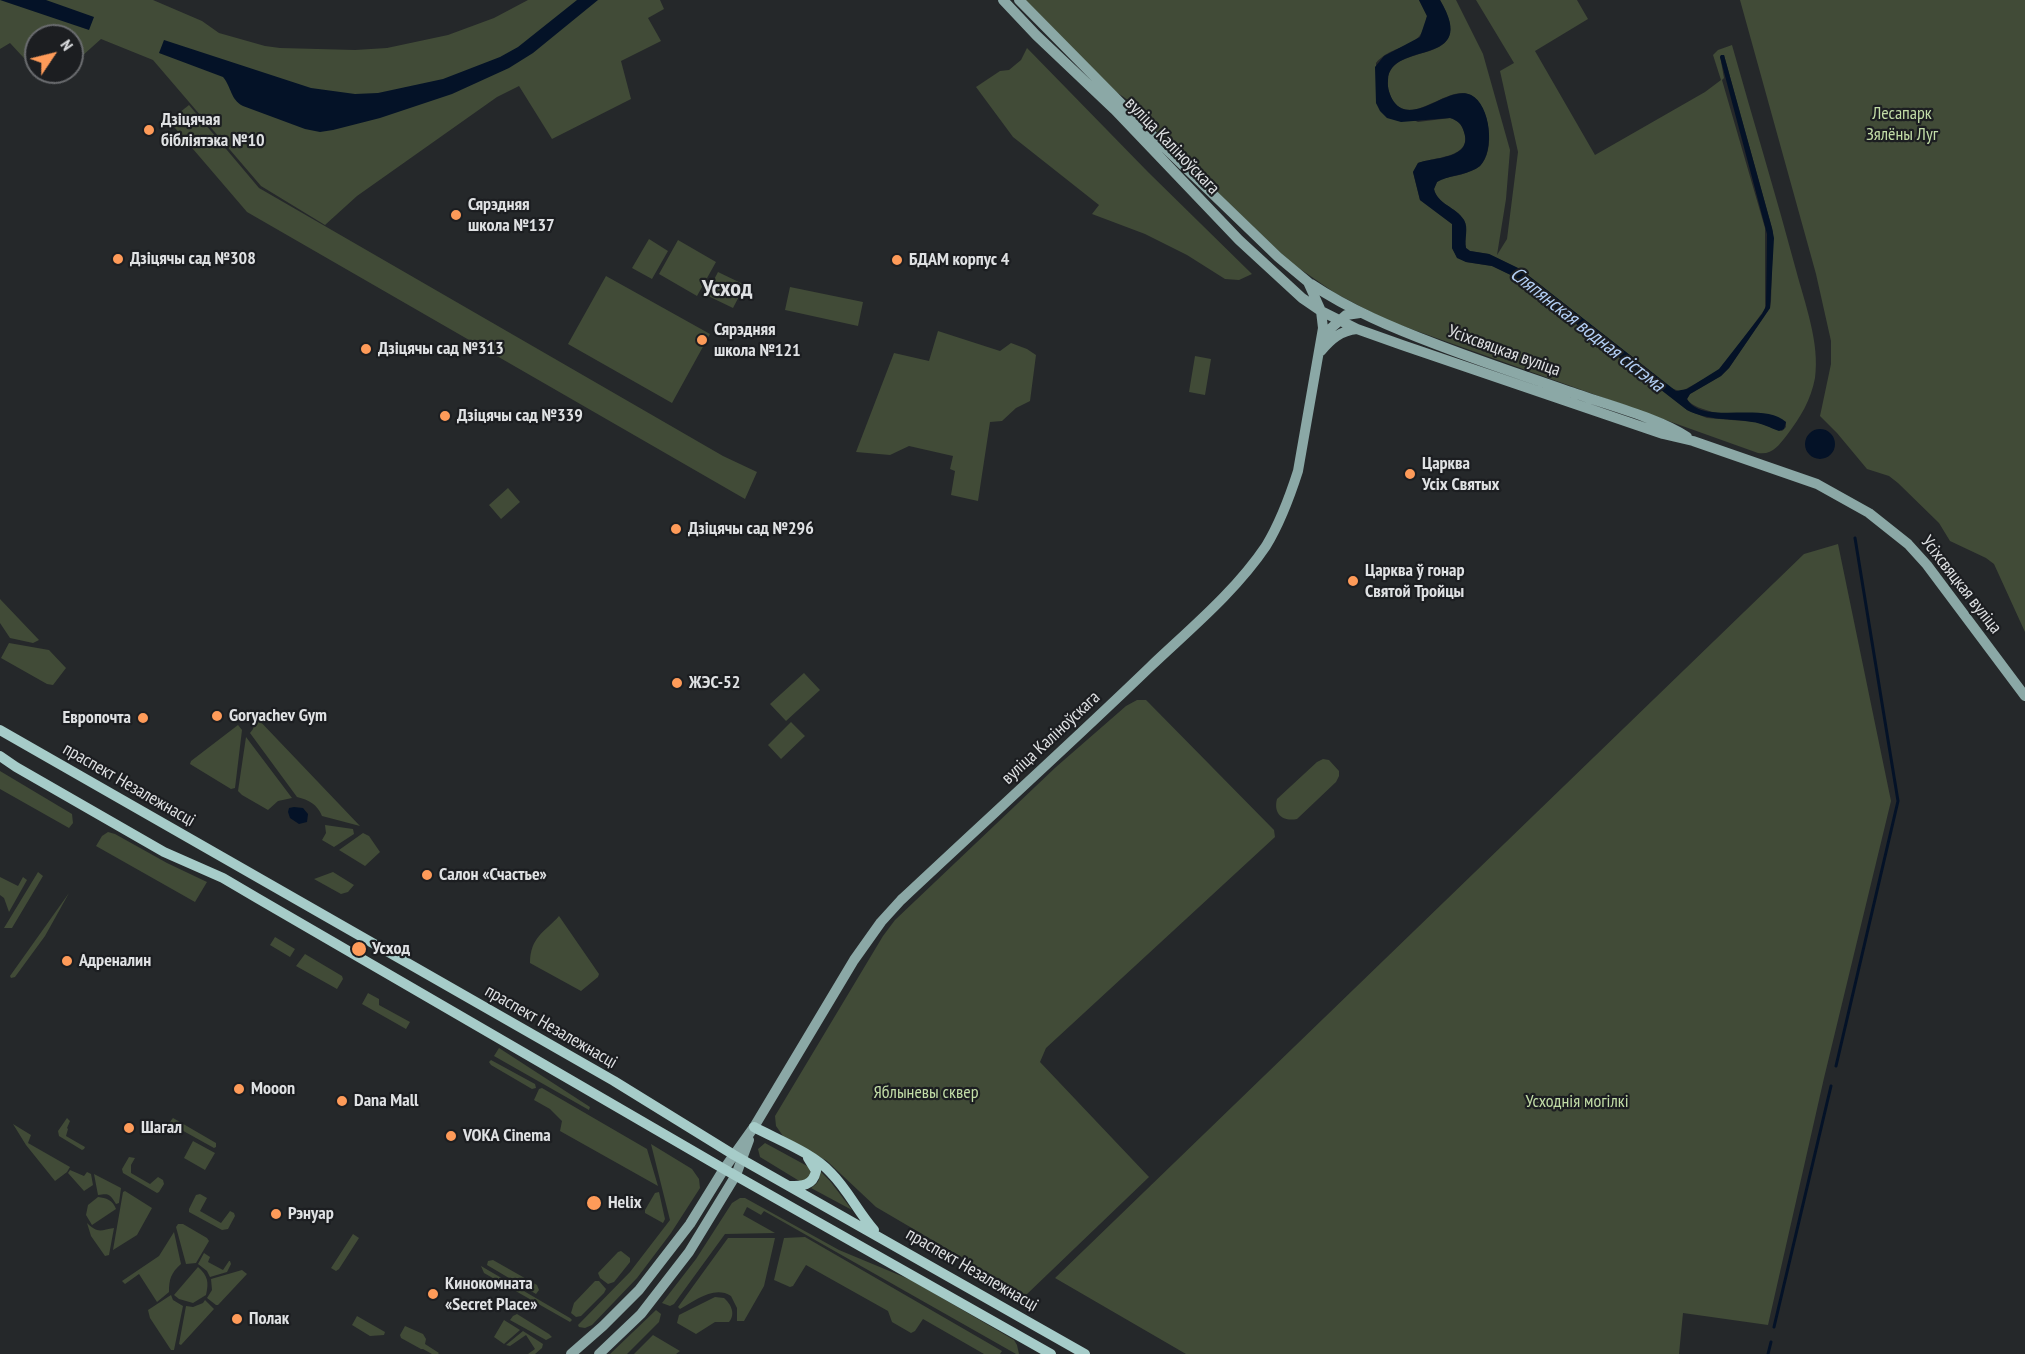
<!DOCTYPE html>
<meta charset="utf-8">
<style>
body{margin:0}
#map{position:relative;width:2025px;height:1354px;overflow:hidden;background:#25282a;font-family:"PT Sans Narrow",sans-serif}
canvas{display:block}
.north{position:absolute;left:24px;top:24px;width:60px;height:60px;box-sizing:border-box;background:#1c1e21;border:2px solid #6a6c6f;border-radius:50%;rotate:55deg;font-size:16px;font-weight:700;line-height:24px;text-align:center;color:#dfe1e3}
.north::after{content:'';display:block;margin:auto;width:21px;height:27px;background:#fe9b59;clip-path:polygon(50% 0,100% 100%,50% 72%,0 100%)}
</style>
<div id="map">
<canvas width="2025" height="1354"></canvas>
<div class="north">N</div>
</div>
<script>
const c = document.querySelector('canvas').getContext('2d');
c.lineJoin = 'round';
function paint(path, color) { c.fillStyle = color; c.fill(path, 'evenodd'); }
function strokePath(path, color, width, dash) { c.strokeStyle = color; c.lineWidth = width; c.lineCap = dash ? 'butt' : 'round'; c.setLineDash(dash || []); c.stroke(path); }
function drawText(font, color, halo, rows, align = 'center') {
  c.font = font + ' "PT Sans Narrow",sans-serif'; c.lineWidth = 4.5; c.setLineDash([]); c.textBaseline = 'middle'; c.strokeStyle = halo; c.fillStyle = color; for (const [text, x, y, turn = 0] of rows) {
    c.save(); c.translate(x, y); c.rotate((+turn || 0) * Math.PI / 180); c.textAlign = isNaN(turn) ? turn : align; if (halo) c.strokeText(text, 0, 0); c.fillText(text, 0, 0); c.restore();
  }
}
const green = new Path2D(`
 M0,0H153L202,21L219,33L265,46L280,48L355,50L387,48L448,35L494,18L528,0H660L664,9L648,18L661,41L621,61L631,99L552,139L519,86L497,97L357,196L325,225L261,186L153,60L101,39L72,65V36H36V71L10,43L0,49Z
 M1025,0H1419L1427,16C1422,53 1395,41 1376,63V103L1418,122L1450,118C1457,120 1462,124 1464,132C1473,158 1434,157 1418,163L1413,172L1420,200L1452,224V248L1457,257L1466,262L1492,266L1517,278L1687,410L1707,418L1756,422L1782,431L1786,427V422C1765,419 1697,416 1687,399L1690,394L1721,376L1729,368L1770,308L1771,301L1773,232L1724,55L1720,56L1724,78L1722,80L1765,228V309L1723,366L1715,373L1684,390L1679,391L1671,388L1520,269L1489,254L1470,251L1466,248C1464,239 1468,228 1464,220C1456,207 1437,204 1434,189L1437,182L1441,179C1453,176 1470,174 1480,166C1496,151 1490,106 1471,95C1449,83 1413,127 1394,102C1390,96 1387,88 1388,80C1390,39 1480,70 1440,0H1456L1483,54L1510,150L1506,199L1497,255L1507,239L1518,152L1500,71L1514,63L1476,0H1577L1588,19L1535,51L1595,155L1705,92L1721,80L1713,55L1718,50L1732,45C1753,120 1776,195 1796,270C1805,304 1820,343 1815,378C1811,400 1800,418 1787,435C1778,446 1773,455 1758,453L1386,320L1335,293L1290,262L1161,138C1149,120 1135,103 1116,92Z
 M1740,0H2025V632L1994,564L1986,558L1950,541L1939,523L1898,483L1889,476L1867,469L1837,433L1820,416L1831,364V341L1816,274Z
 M1027,48L1148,172L1252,274L1239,280L1225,279L1187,255L1145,234L1092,214L1099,205L1013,137L976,87L1000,71L1009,70L1021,60Z
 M189,105L259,188L723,456L757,472L745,499L247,212L169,121Z
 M649,239L668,251L652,279L632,268Z
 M678,240L716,262L697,296L659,274Z
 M718,272L745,285L733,308L706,295Z
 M606,276L710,334L672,403L568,344Z
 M790,287L863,302L858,326L785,310Z
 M938,331L1000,351L1011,343L1027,349L1036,355L1030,401L1016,408L1002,421L990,422L978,501L951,495L955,471L950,469L953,456L909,446L890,455L856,452L894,353L929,361Z
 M1195,356L1211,359L1205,395L1189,392Z
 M508,488L520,502L501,519L489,505Z
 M1838,544L1891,801L1824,1078L1768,1325L1683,1313L1679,1354H1186L1055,1278L1804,554Z
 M0,599L39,640L33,643L10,638L0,623Z
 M9,643L49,650L66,668L53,685L47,684L1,658Z
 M804,673L820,690L786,721L770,704Z
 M1137,700H1146L1150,704L1274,830L1275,837L1046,1048L1040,1062L1149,1177L1026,1295L876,1207L827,1161L783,1136L776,1126L775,1116L883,936L895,920L1056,767L1126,706Z
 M256,717L360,826L322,816C317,804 309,800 297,797L250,733L253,729Z
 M791,722L805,736L781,759L768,745Z
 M238,725L242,730L235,788L231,789L190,764L191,761Z
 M246,737L292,798L278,801L268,810L242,795L238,791Z
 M1323,759L1329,760L1339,771V776L1336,782L1297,819C1283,822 1273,814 1277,799L1317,762Z
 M0,771L72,814L73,823L69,828L0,789Z
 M325,825L353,829L354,834L334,847L322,840L326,833Z
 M108,832L115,834L167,863L207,882L195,902L96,846L102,836Z
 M363,833L369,836L380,852L365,866L339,850Z
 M38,872L43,876L12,928H4Z
 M333,872L354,885L348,892L341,894L314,879Z
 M0,877L18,886L23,877L27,880L9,912L4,898L0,895Z
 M69,893L45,936L15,977L11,978L10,976Z
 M559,916L599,974L598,977L581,991L530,963C530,937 545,932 559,916Z
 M275,937L295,949L290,957L270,945Z
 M305,954L342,976L343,979L337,989L296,966Z
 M368,993L379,999V1005L410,1022L406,1029L362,1004Z
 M499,1048L590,1107L589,1110L494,1056Z
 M491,1060L535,1084L536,1088L532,1089L491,1065L489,1062Z
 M542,1088L647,1149L658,1186L560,1131L562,1121L550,1109L534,1100L539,1089Z
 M67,1118L70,1121L67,1128L68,1129L66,1136L85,1147L84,1149L82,1150L59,1136L58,1131Z
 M173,1118L216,1143V1147L214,1148L169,1123Z
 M13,1124L31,1135L28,1143L70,1167L67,1172L55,1181L26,1145Z
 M193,1141L215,1153L205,1170L184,1158Z
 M765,1143L809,1167L812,1176L801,1182L760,1157L758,1149Z
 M651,1144L692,1169L699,1179L700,1188L671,1233L637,1278L592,1325L585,1328L579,1327L578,1325L630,1272L670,1220Z
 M129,1157L135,1158L131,1165V1173L150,1184L158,1177L163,1180L164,1184L159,1192L157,1193L123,1173L122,1169Z
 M70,1170L84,1176L87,1172L91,1174L93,1185L84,1191L68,1173Z
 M819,1170L830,1181L852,1210L811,1188C819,1183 821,1178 819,1170Z
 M94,1174L121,1188L119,1203L116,1204C110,1194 109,1193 98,1195Z
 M125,1191L152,1208L137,1235L113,1250L123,1192Z
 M659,1192L665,1219L663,1223L645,1213V1210L655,1193Z
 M200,1194L207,1198L200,1211L221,1223L230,1211L234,1213L235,1216L228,1229L222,1230L189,1212V1209L196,1195Z
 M98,1197C106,1198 113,1200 116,1209L92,1225L86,1215L88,1205Z
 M740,1198H745L839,1250L911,1280L1014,1340L1017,1345L1019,1354H1016L764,1211L761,1215L747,1207L743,1215L775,1233L725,1234L674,1304L670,1306L662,1303L696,1259L732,1203Z
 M87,1223C98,1234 101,1230 114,1228L109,1255L105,1256L91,1236Z
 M178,1224H183L207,1238L209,1241L196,1263L186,1264L176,1227Z
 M174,1232L181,1264C171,1273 169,1279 169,1292L157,1302L139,1274L125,1284L122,1281L159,1256Z
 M353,1234L359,1238L339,1269L336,1271L331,1268Z
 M805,1237L1002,1351L1000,1354H984L923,1319L915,1331L911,1333L892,1322L888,1311L806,1265L793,1286L790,1287L774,1280L784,1238Z
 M728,1238H775L764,1286L744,1321H737V1308L731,1296C714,1285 695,1301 680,1309L678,1307Z
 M621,1251L630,1258V1262L614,1282L608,1284L600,1278L598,1273L618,1252Z
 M204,1253L210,1257L208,1262L223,1270L229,1261H230L231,1264L227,1272L210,1277L207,1271L198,1264Z
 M493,1260L537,1285L539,1290L536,1294L487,1265L488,1261Z
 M481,1266L570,1318L572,1320L570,1322L484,1273Z
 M198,1267C208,1276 209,1282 206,1295L193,1303L179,1299L174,1295Z
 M242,1270L247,1274L218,1305H216L207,1298L212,1290L211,1279Z
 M595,1281H599L606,1289L604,1293L581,1316L576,1317L571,1313L574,1303Z
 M171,1295L173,1300L183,1306L174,1350H171L150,1318L148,1310Z
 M715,1297L724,1298C731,1304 736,1314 729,1322H715L696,1334L677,1323L679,1315Z
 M205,1300L214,1309L181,1345L179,1344L186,1306L193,1307L203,1303Z
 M656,1310L661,1314L659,1322L627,1354H610Z
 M517,1314L549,1334L552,1337L546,1340L510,1320L513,1316Z
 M357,1316L385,1332L384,1335L370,1336L352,1325Z
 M504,1320L520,1330L504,1344L494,1337Z
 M405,1326L423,1334L426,1339L425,1344L439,1353L438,1354H432L423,1349H421L401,1338L400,1335Z
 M523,1331L543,1344L542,1348L535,1354H528L535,1349L526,1335L510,1346L506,1345Z
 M653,1335L680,1351L676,1354H634Z`);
const water = new Path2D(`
 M0,0H46L94,17L89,30Z
 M577,0H598L533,53L509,68L452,94L380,118L333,130L320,132L305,129L243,106C230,99 232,88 223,77L159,53L164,40L311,88L355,94L378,93L443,79L500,57L518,47Z
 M1419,0H1440C1481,69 1390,39 1388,80C1387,88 1390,96 1394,102C1413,127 1449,84 1471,95C1491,105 1495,151 1480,166C1470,174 1453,175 1441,180L1437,182L1434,189C1437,204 1456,207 1464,220C1469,228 1464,239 1466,248L1470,251L1489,254L1520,269L1676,391L1687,389L1719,369L1762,314L1766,306L1767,234L1720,57L1721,55H1724L1772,228L1774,238L1770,308L1729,368L1721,376L1690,394L1687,399C1702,426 1763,401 1786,422L1784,429L1779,431C1770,428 1762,423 1752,422C1730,418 1708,421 1687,410L1517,278L1492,266L1466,262L1457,258L1452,248V224L1420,200L1413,172L1418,163C1434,157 1473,159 1464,132C1462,124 1457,120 1450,118L1401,122L1387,118L1380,111L1376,103L1375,67L1384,56L1420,37L1427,16Z
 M1805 444a15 15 0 1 1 30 0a15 15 0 1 1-30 0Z
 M294,807L303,808L308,814L307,822L299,824L290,818L288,812L289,808Z`);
const stream = new Path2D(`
 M1836,1066L1898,801L1855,538
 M1774,1327L1831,1086
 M1768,1354L1771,1342`);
const secondary = new Path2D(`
 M1003,0L1036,35L1115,110L1239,240L1302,298L1321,311L1357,329L1402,345L1663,434L1693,441L1817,484L1869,513L1908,544L1927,565L2025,696
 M1311,284C1350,310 1393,328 1438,345C1485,363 1533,379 1580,395C1611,406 1660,419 1687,437
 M1322,336L1346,315L1360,313
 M1321,351C1331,339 1340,331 1357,329
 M571,1354L603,1326L639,1290L690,1224L724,1169L754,1127L854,960L881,922L901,900C984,822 1068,746 1150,667C1190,629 1235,592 1266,546C1280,523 1290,496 1298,471L1323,328L1321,311L1308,282L1278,257L1164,147L1019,0
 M599,1354L641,1314L689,1252L736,1175L749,1140`);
const primary = new Path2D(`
 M0,730L614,1081L734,1155L1085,1354
 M0,756L16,767L164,852L223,878L257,898L724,1169L1051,1354
 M754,1127C778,1140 813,1153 831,1173C848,1190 858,1212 874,1230
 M789,1186C802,1186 813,1186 816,1171L808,1158`);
const markers = [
 [149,130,6,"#fe9b59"],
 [456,215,6,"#fe9b59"],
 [118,259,6,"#fe9b59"],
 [897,260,6,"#fe9b59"],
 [702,340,6,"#fe9b59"],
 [366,349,6,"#fe9b59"],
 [445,416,6,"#fe9b59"],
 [1410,474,6,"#fe9b59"],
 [676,529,6,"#fe9b59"],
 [1353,581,6,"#fe9b59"],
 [677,683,6,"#fe9b59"],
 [217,716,6,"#fe9b59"],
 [143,718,6,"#fe9b59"],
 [427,875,6,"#fe9b59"],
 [359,949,8,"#fe9b59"],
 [67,961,6,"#fe9b59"],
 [239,1089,6,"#fe9b59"],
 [342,1101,6,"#fe9b59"],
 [129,1128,6,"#fe9b59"],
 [451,1136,6,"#fe9b59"],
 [594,1203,8,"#fe9b59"],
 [276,1214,6,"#fe9b59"],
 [433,1294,6,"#fe9b59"],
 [237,1319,6,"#fe9b59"]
];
const parkNames = [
 ["Лесапарк",1902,114],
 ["Зялёны Луг",1902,135],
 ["Яблыневы сквер",926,1093],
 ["Усходнія могілкі",1577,1102]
];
const poiNames = [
 ["Дзіцячая",161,120],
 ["бібліятэка №10",161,141],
 ["Сярэдняя",468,205],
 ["школа №137",468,226],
 ["Дзіцячы сад №308",130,259],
 ["БДАМ корпус 4",909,260],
 ["Сярэдняя",714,330],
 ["школа №121",714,351],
 ["Дзіцячы сад №313",378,349],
 ["Дзіцячы сад №339",457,416],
 ["Царква",1422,464],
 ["Усіх Святых",1422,485],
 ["Дзіцячы сад №296",688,529],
 ["Царква ў гонар",1365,571],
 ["Святой Тройцы",1365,592],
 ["ЖЭС-52",689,683],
 ["Goryachev Gym",229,716],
 ["Европочта",131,718,"right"],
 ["Салон «Счастье»",439,875],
 ["Усход",372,949],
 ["Адреналин",79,961],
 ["Mooon",251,1089],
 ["Dana Mall",354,1101],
 ["Шагал",141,1128],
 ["VOKA Cinema",463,1136],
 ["Helix",608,1203],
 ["Рэнуар",288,1214],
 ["Кинокомната",445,1284],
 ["«Secret Place»",445,1305],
 ["Полак",249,1319]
];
const streetNames = [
 ["вуліца Каліноўскага",1172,146,46],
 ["Усіхсвяцкая вуліца",1504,351,20],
 ["Усіхсвяцкая вуліца",1961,585,52],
 ["вуліца Каліноўскага",1051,738,-43],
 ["праспект Незалежнасці",129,785,30],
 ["праспект Незалежнасці",551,1027,30],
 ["праспект Незалежнасці",972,1270,30]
];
const waterNames = [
 ["Сляпянская водная сістэма",1587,330,38]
];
const districtNames = [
 ["Усход",727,289]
];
paint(green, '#414b37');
paint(water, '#041227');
strokePath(stream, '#041227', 3);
strokePath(secondary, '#8ba8a6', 10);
strokePath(primary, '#a6ccc9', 10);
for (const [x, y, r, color] of markers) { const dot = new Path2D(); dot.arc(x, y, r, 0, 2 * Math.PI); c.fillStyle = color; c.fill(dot); strokePath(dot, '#1c1e21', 2); }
drawText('18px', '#c2dda7', '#1c1e21', parkNames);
drawText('bold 18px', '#dfe1e3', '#1c1e21', poiNames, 'left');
drawText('18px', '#dfe1e3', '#1c1e21', streetNames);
drawText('italic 20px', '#b3cff5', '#1c1e21', waterNames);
drawText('bold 24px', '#dfe1e3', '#1c1e21', districtNames);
</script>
